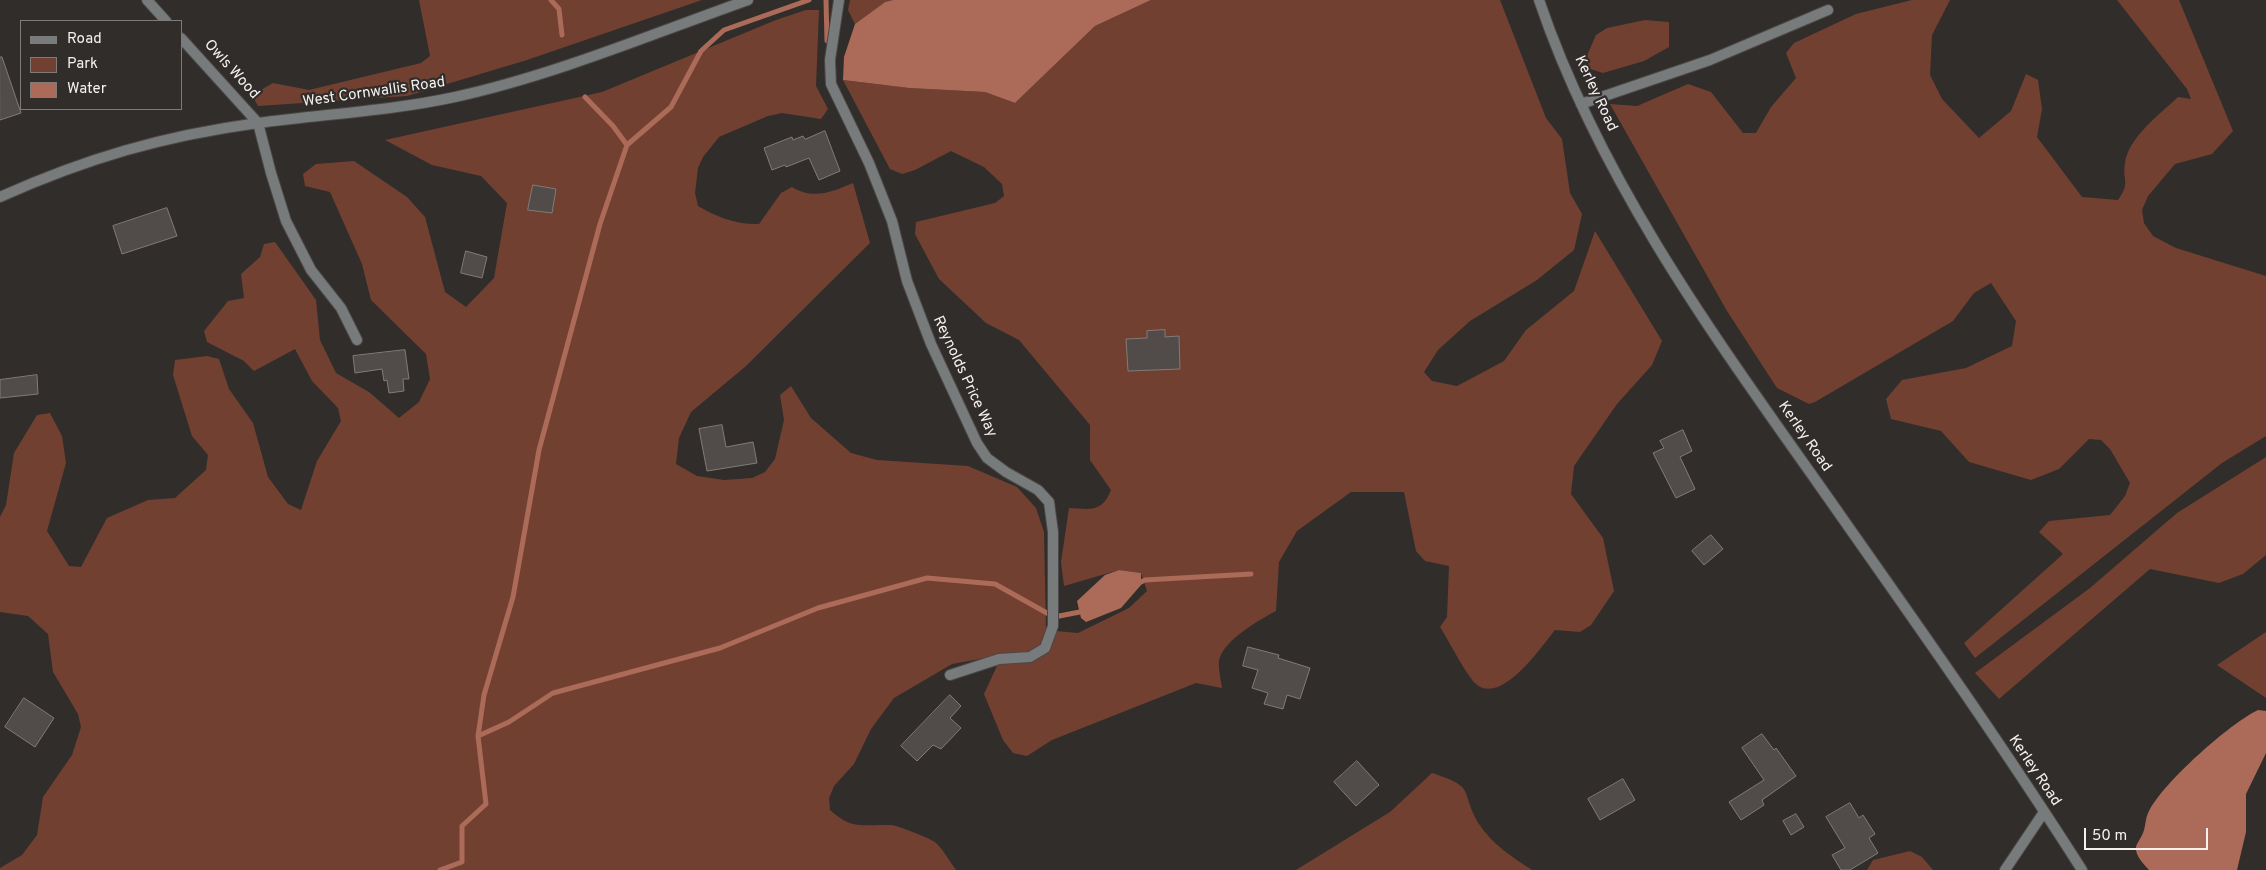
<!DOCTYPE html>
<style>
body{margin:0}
#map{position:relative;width:2266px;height:870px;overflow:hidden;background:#312d2b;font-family:Overpass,sans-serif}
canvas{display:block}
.legend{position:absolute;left:20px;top:20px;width:162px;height:90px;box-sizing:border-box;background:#312d2b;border:1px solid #7f7b7a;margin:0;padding:6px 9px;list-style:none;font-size:15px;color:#f5f1f0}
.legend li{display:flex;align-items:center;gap:10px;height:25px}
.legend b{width:25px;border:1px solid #7f7b7a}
.scale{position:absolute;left:2084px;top:828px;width:124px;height:22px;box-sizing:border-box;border:2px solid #f5f1f0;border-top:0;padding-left:6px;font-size:15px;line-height:18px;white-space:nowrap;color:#f5f1f0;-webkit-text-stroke:4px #312d2b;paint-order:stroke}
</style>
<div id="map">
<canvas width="2266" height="870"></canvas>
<ul class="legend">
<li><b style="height:6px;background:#787b7b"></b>Road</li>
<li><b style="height:14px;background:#724031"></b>Park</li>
<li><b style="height:14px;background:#ab6b58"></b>Water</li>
</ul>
<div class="scale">50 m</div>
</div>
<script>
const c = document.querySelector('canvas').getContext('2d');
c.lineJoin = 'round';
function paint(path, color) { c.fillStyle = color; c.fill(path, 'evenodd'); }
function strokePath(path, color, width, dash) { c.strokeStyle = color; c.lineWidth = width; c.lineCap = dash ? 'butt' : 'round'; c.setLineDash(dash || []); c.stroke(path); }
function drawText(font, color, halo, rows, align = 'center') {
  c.font = font + ' Overpass,sans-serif'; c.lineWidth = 4.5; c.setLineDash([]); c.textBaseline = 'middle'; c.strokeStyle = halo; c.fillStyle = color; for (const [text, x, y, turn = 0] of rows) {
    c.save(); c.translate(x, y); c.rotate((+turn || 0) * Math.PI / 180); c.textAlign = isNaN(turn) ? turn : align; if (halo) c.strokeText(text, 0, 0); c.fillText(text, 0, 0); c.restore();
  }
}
const green = new Path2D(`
 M419,0H702L527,60L407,96L258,106L252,95L273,83L309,90L421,63L430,56Z
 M850,0H893L885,2L855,24L848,10Z
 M1151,0H1500L1546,118L1562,139L1570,193L1582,214L1574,250L1537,280L1470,321L1438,350L1424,372L1432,381L1457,386L1504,361L1526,330L1574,291L1595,231L1662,341L1652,365L1617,404L1574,466L1571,494L1603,538L1614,591L1591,625L1580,632L1555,630C1542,646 1500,708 1475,683C1465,673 1449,641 1440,627L1447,617L1449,566L1425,561L1416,551L1404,492H1351L1297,531L1279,562L1276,611C1259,620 1224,640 1219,660C1218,668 1221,680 1222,688L1196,683L1052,740L1027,756L1013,753L1003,740L984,694L1002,655L952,664L894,698L871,729L854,764L834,786L829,798L830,810C853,831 864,824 891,825C899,826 929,838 935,842C943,849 950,862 956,870H0V868L22,855L37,835L43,797L72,755L81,727L78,714L53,672L48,634L28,616L0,612V517L6,505L14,453L37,415L50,413L62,436L66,463L47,531L69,566L81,567L107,518L148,500L175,498L206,470L208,455L192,436L173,375L175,360L207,356L219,359L229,389L253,423L268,477L288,504L301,510L317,461L341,421L338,408L312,381L295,349L254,371L244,361L207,342L204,331L228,301L244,298L241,274L260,257L264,244L275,242L316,300L320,340L336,373L369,392L399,418L419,402L430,379L426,354L371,300L362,264L330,192L305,186L303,174L316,164L354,161L407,197L425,217L445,292L466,307L494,278L507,203L481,176L432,165L385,140L602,92L776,20L806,10H819L816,86L828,109L821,119L782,113L768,116L719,137L703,157L698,168L695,193L698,206C717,217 737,225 759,224L781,193L792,187C813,200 832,192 853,183L870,243L746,366L691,412L679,438L676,464L697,476L724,480L752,478L765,472L775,459L784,420L780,395L791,386L811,418L851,453L877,460L968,466L1017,487L1036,508L1044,532L1046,630L1078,633L1129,608L1147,591L1141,573L1119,570L1064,586L1061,562L1069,508C1090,509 1102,513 1111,490L1090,460V425L1019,340L986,323L939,279L915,234L916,222L995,203L1004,196L1002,184L984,167L951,151L915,170L902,174L890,169L843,80L909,88L985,92L1015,103L1095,26Z
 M1912,0H1950L1932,35L1930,75L1942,99L1979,138L2011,111L2026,74L2038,80L2042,109L2037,137L2082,197L2118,200C2131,182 2122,181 2125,163C2128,138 2160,114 2178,97L2191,99L2187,89L2117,0H2179L2233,131L2212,154L2175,164L2148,196L2142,210L2144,223L2153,236L2176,248L2266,276V436L2222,463L1975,658L1964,643L2063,554L2039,532L2049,521L2110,515L2125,496L2130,483L2110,449L2101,440L2089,439L2059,469L2031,480L1969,462L1941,431L1891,419L1886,399L1902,380L1966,368L2012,346L2016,321L1991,283L1974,293L1953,321L1815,402L1809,404L1777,388L1727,311L1610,104L1637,106L1688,84L1711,92L1743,133H1756L1771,107L1796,78L1786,53L1794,43L1856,14Z
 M1645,20L1669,22V47L1644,61L1603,73L1590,69L1586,58L1596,35L1607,28Z
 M2266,457V555L2243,574L2219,583L2150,569L1999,699L1975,673L2090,588L2177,513Z
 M2266,632V698L2217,665Z
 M1432,773C1478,788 1459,790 1479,824C1492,844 1512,857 1532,870H1296L1390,812Z
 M1910,851L1922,857L1933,870H1867L1873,860Z`);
const water = new Path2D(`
 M893,0H1151L1095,26L1015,103L985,92L909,88L843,80L844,57L855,24L885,2Z
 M1119,570L1141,573V585L1121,608L1086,622L1081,618L1077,601L1105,575Z
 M2258,710L2266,711V753L2246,794V832L2237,870H2149C2144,864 2135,856 2136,847C2137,843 2141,838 2143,833C2146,826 2145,818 2149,811C2164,782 2229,724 2258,710Z`);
const stream = new Path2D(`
 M551,0L559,9L562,35
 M826,0L827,41
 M585,97L613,126L627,145
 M1135,585L1145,580L1251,574
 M478,736L509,722L553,693L720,648L818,608L927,578L995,584L1054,617L1085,611
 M440,870L462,862V826L486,804L478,736L484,695L513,597L539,450L600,224L627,145L671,107L701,51L724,30L809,0`);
const building = new Path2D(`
 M0,57H2L21,113L0,120Z
 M825,131L840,171L819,180L809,158L786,167L785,165L772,170L764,148L792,137L793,140L803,136L805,139Z
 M533,185L556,189L552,213L528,210Z
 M167,208L177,236L122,254L113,226Z
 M466,251L487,257L482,278L461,273Z
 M1165,330V337L1179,336L1180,369L1128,371L1126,339L1147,338V331Z
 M405,350L409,379H403L404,391L389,393L387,380L384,381L382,369L355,373L353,356Z
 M37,375L38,394L0,398V380Z
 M722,425L726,447L753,442L757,463L707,471L699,429Z
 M1683,430L1692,451L1680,457L1695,489L1676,498L1653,453L1664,448L1660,441Z
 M1711,535L1723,549L1704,565L1692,551Z
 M1248,647L1279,655L1278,658L1310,668L1300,699L1287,695L1283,709L1264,704L1268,693L1252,688L1258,670L1243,666Z
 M950,695L961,706L950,718L961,728L941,749L933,745L917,761L901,746Z
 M24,698L54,718L35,747L5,727Z
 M1762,734L1774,750L1776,748L1796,776L1762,800L1764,805L1741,820L1729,802L1764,780L1742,748Z
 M1357,761L1379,785L1356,806L1334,782Z
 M1623,779L1635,800L1600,820L1588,799Z
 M1850,803L1859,818L1863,815L1875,834L1869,838L1878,853L1850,870H1841L1832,855L1845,848L1826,817Z
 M1796,814L1804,827L1791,835L1783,821Z`);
const service = new Path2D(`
 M1581,104L1710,60L1828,10
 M258,123L271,173L286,221L311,270L341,308L357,340
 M2005,870L2044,812`);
const minor = new Path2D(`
 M147,0L166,21
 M839,0L830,60L831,84L869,163L892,221L907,281L931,344L977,443L987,458L1006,472L1038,490L1049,502L1053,532V626L1045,648L1030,657L999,659L950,675
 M181,38L258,123`);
const tertiary = new Path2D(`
 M1539,0C1599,177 1710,331 1817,482C1907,610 1998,738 2082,870
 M0,197C87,158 163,136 258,123C324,114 390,111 455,97C555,75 652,34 748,0`);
const streetNames = [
 ["Owls Wood",231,70,48],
 ["West Cornwallis Road",374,93,-8],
 ["Kerley Road",1595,94,65],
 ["Reynolds Price Way",964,377,65],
 ["Kerley Road",1804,437,55],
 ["Kerley Road",2034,771,56]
];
paint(green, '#724031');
paint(water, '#ab6b58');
strokePath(stream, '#ab6b58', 5);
paint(building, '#514b4a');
strokePath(building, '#817b79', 1);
strokePath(service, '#4c4847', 12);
strokePath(minor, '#4c4847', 12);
strokePath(tertiary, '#4c4847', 12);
strokePath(service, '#787b7b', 10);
strokePath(minor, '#787b7b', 10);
strokePath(tertiary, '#787b7b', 10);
drawText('15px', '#f5f1f0', '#312d2b', streetNames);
</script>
